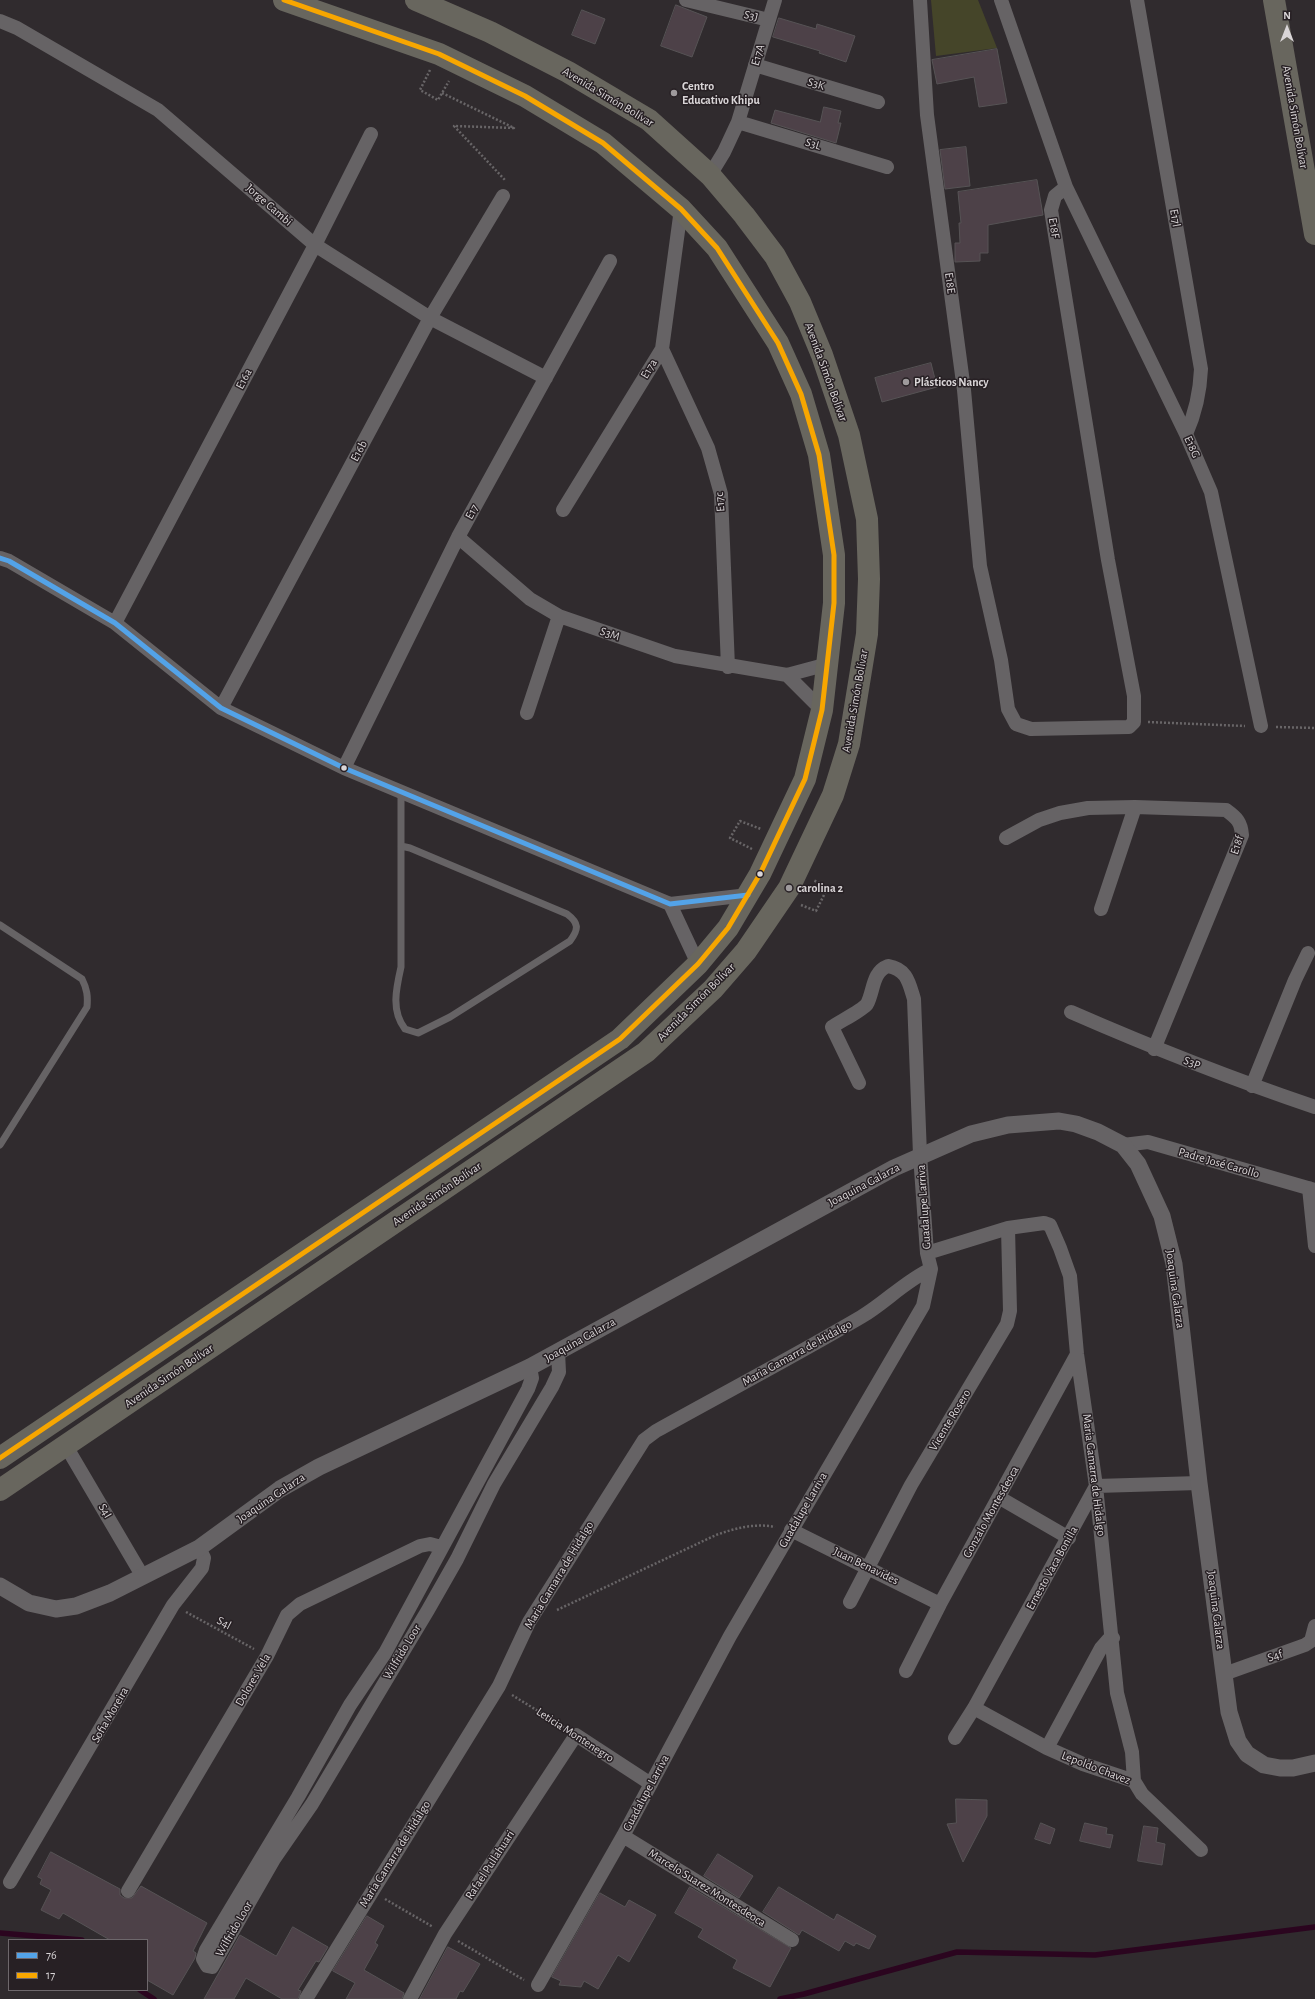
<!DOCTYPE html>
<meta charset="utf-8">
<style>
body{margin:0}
#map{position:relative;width:1315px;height:1999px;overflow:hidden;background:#302b2e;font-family:"Alegreya Sans",sans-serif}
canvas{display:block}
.legend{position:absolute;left:8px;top:1939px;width:140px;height:52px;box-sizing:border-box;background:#272024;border:1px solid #6e686c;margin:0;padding:5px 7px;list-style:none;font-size:12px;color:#d9d5d7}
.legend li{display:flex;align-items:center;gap:8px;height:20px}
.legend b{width:20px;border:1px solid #6e686c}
.north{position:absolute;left:1267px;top:8px;width:40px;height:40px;-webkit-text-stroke:3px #272024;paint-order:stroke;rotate:0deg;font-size:11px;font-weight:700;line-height:16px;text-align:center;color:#d9d5d7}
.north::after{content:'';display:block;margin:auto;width:14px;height:18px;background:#d9d5d7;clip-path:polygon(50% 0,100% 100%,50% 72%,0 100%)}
</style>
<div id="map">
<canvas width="1315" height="1999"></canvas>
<ul class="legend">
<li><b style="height:5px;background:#53a3e8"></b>76</li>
<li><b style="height:5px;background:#f7a600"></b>17</li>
</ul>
<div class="north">N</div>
</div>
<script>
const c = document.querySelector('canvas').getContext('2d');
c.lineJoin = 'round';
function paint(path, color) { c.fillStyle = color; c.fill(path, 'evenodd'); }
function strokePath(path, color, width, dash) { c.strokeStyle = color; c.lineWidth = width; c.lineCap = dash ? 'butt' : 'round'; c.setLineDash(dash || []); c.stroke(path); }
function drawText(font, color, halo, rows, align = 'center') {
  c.font = font + ' "Alegreya Sans",sans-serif'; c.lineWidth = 3; c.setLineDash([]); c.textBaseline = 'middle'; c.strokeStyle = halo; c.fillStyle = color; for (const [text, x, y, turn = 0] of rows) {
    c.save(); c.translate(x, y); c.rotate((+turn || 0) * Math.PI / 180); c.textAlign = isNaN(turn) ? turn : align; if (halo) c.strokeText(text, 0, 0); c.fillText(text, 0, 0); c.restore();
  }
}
const green = new Path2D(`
 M931,0H978L997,48L936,56Z`);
const stream = new Path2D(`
 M0,1933L82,1940
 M140,1990L154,1999
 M780,1999L804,1994L957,1952L1095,1955L1315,1927`);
const building = new Path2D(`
 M676,5L707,17L692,57L661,46Z
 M582,10L605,19L595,44L572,35Z
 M779,18L816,29L817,24L855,36L846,62L819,53L820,51L773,37Z
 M997,49L1007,103L979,107L974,77L937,84L932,60Z
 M824,107L841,111L838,123H841L836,143L771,123L775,110L820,122Z
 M966,147L970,186L945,189L940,150Z
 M1037,180L1043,215L988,225V253H980V261L955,262V243H960L959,223H961L958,192Z
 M931,363L937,387L882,402L875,378Z
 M956,1799L987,1800V1816L963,1862L947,1824L956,1823Z
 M1041,1823L1055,1829L1050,1844L1035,1839Z
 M1085,1823L1107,1828L1106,1834L1113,1835L1110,1848L1080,1841Z
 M1144,1826L1158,1828L1156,1842L1165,1844L1162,1865L1138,1861Z
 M51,1852L120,1889V1895L124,1898H132L141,1886L207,1923L193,1951L196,1953L195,1958L173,1995L147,1980V1940H110L63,1913L59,1919L41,1910L51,1890L40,1884L42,1879L38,1877Z
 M718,1854L753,1876L739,1898L704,1876Z
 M690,1887L791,1948L770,1987L733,1968L737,1960L698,1937L703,1929L675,1913Z
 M779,1887L834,1920L837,1914L876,1936L869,1949L856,1943L854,1946L845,1941L839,1951L802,1930L799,1935L763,1912Z
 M600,1893L625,1907L629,1900L656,1915L629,1962L618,1955L598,1989L584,1981L581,1987L559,1985L561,1981L552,1977Z
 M367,1916L384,1926L375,1943L378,1945L364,1970L404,1993L402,1999H346L355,1983L333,1971Z
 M293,1927L328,1947L319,1962L316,1961L298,1990L301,1991L298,1999H282L246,1978L234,1999H204L240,1935L276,1956Z
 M448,1947L480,1964L463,1992L460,1991L456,1999H420Z`);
const path = new Path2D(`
 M430,70L420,90L438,100L449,81
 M442,93L514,128L454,126L505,180
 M1148,722L1245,726
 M1276,727L1315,728
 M752,849L730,838L740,821L761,829
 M801,905L816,911L828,887L813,880
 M557,1610L716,1535C736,1528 755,1523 775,1527
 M186,1612L254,1649
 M512,1695L564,1727
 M385,1899L433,1927
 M458,1941L524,1980`);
const service = new Path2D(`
 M401,792V967C396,989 391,1011 405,1029L418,1033L450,1017L570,941C579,929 579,923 567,914L410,848L401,846
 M0,925L82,979C87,989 88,996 87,1007L0,1145`);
const minor = new Path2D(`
 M686,0L769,20
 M920,0L927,115L964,390L980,566L1001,660L1008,709L1016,724L1031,729L1129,727L1134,722V696L1108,560L1051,210L1055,196L1066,187L1001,0
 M1137,0L1201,369C1200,393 1196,412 1186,434
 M0,21L17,28L158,110L315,245L430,318L546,378
 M755,65L878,102
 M738,122L887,167
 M710,175L724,152L738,122L775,0
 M1066,187L1186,434L1211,492L1261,726
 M662,349L708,448L721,494L728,667
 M563,510L662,349L681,209
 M458,537L530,599L559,616L675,656L787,675L828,664
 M0,558L9,561L115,623L221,708L344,768L670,904L748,895
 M115,623L315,245L371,134
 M787,675L822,710
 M221,708L430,318L503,196
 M527,713L559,616
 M344,768L458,537L610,261
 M1006,838L1039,820L1060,813L1088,808L1135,807L1226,810C1237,818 1241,822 1242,835L1154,1049
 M670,904L698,964
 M1101,909L1135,807
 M1071,1012C1151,1047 1232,1079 1315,1107
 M1252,1086L1295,980L1308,953
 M1123,1145L1148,1142L1315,1190
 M1309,1188L1315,1246
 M927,1253L1008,1228L1044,1223L1050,1225L1060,1248L1070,1276L1077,1354L1096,1486L1117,1693L1132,1752L1134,1781
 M530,1367L532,1378L528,1389L385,1653L350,1705L298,1797L206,1950L203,1959L207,1966L212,1967L274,1859L312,1804L428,1610L457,1559L494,1484L552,1387L559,1372L558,1352
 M66,1446L143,1577
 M1096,1486L1199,1483
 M1000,1498L1069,1538
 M791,1530L940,1604
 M850,1602L911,1485L1007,1324L1010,1311L1008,1228
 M906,1671L940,1604L1077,1354
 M1224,1674L1305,1645L1311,1641L1315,1626
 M974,1708L1047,1748L1083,1764L1134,1781L1142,1794L1201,1850
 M955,1738L974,1708L1096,1486
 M1047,1748L1101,1648L1108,1640L1113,1638
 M623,1836L792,1940
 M10,1882L173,1605L202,1568L204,1558L199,1548
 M128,1891L267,1656L287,1615L300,1604L420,1546L430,1544L441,1547
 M538,1985L623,1836L730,1636L923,1306L931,1269L927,1253L920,1155L914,999C909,983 907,969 888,966C872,972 874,991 867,1004C863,1010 839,1022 832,1027L859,1083
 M306,1999L499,1686L529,1622L644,1440L656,1431C724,1393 793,1357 861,1317C885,1303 905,1281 931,1269
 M410,1999L445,1934L576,1735L651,1784`);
const tertiary = new Path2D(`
 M0,1586L29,1603L56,1609L76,1606L110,1593L199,1548L280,1489L319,1467L530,1367L894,1168L971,1134L1008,1125L1059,1121L1076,1124L1098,1132L1123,1145L1138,1164L1162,1216L1174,1264L1199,1483L1224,1674L1229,1712L1238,1741L1247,1754L1264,1765L1280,1768H1293L1315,1763`);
const trunk = new Path2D(`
 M1274,0L1315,234
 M0,1458L620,1039L698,964L728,928L760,874L805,779L822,710L834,603V555L819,455L801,394L778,343L717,248L681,209L603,143L525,96L439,54L284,0
 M0,1490L646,1052L713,989L746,951L789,888L833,795L849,744L867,634L869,579L867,519L849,435L822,355L800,302L775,256L744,215L710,175L649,120L568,72L490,32L416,0`);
const bus1 = new Path2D(`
 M0,558L9,561L115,623L221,708L344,768L670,904L748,895`);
const bus2 = new Path2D(`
 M0,1458L620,1039L698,964L728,928L760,874L805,779L822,710L834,603V555L819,455L801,394L778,343L717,248L681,209L603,143L525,96L439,54L284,0`);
const markers = [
 [674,93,4,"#9e9a9c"],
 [906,382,4,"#9e9a9c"],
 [344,768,3.5,"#d9d5d7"],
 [760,874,3.5,"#d9d5d7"],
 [789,888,4,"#9e9a9c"]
];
const streetNames = [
 ["S3J",751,16,14],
 ["E17A",758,55,-73],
 ["S3K",816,84,17],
 ["Avenida Simón Bolívar",608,97,31],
 ["Avenida Simón Bolívar",1295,117,80],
 ["S3L",813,144,17],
 ["Jorge Cambi",269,205,41],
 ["E17l",1175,218,80],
 ["E18F",1054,228,81],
 ["E18E",950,283,82],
 ["E17a",649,369,-59],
 ["Avenida Simón Bolívar",826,372,70],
 ["E16a",244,379,-62],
 ["E18G",1192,447,66],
 ["E16b",359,451,-62],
 ["E17c",720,502,-95],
 ["E17",472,512,-61],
 ["S3M",610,634,19],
 ["Avenida Simón Bolívar",855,701,-80],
 ["E18f",1237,845,-72],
 ["Avenida Simón Bolívar",696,1002,-45],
 ["S3P",1192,1063,21],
 ["Padre José Carollo",1219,1163,16],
 ["Joaquina Galarza",864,1185,-28],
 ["Avenida Simón Bolívar",437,1194,-34],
 ["Guadalupe Larriva",924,1207,-94],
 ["Joaquina Galarza",1175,1289,82],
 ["Joaquina Galarza",580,1340,-29],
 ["Maria Gamarra de Hidalgo",797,1353,-29],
 ["Avenida Simón Bolívar",169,1376,-34],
 ["Vicente Rosero",950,1420,-59],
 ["Maria Gamarra de Hidalgo",1094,1475,83],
 ["Joaquina Galarza",271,1498,-34],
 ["Guadalupe Larriva",803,1510,-60],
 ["S4I",105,1511,60],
 ["Gonzalo Montesdeoca",991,1512,-61],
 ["Juan Benavides",866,1566,26],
 ["Ernesto Vaca Bonilla",1052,1568,-61],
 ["Maria Gamarra de Hidalgo",559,1575,-59],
 ["Joaquina Galarza",1216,1610,83],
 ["S4l",224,1623,28],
 ["Wilfrido Loor",402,1652,-59],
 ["S4f",1275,1656,-19],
 ["Dolores Vela",253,1680,-60],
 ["Sofia Moreira",110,1715,-60],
 ["Leticia Montenegro",575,1735,33],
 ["Lepoldo Chavez",1096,1768,21],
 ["Guadalupe Larriva",646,1793,-62],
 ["Maria Gamarra de Hidalgo",395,1854,-58],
 ["Rafael Pullahuari",490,1865,-57],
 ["Marcelo Suarez Montesdeoca",707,1888,32],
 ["Wilfrido Loor",234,1929,-60]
];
const poiNames = [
 ["Centro",682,86],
 ["Educativo Khipu",682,100],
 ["Plásticos Nancy",914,382],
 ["carolina 2",797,888]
];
paint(green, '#454529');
strokePath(stream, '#2b051f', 5.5);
paint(building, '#4d4148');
strokePath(building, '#565355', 1);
strokePath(path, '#686567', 2.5, [2, 2]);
strokePath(service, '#666365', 7);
strokePath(minor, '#666365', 14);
strokePath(tertiary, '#666365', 17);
strokePath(trunk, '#68665e', 22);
strokePath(bus1, '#53a3e8', 5);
strokePath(bus2, '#f7a600', 5);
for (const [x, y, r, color] of markers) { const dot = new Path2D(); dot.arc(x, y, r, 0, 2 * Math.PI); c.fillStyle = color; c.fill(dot); strokePath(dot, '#272024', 1.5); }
drawText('12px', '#d9d5d7', '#272024', streetNames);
drawText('bold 12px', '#d9d5d7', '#272024', poiNames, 'left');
</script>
